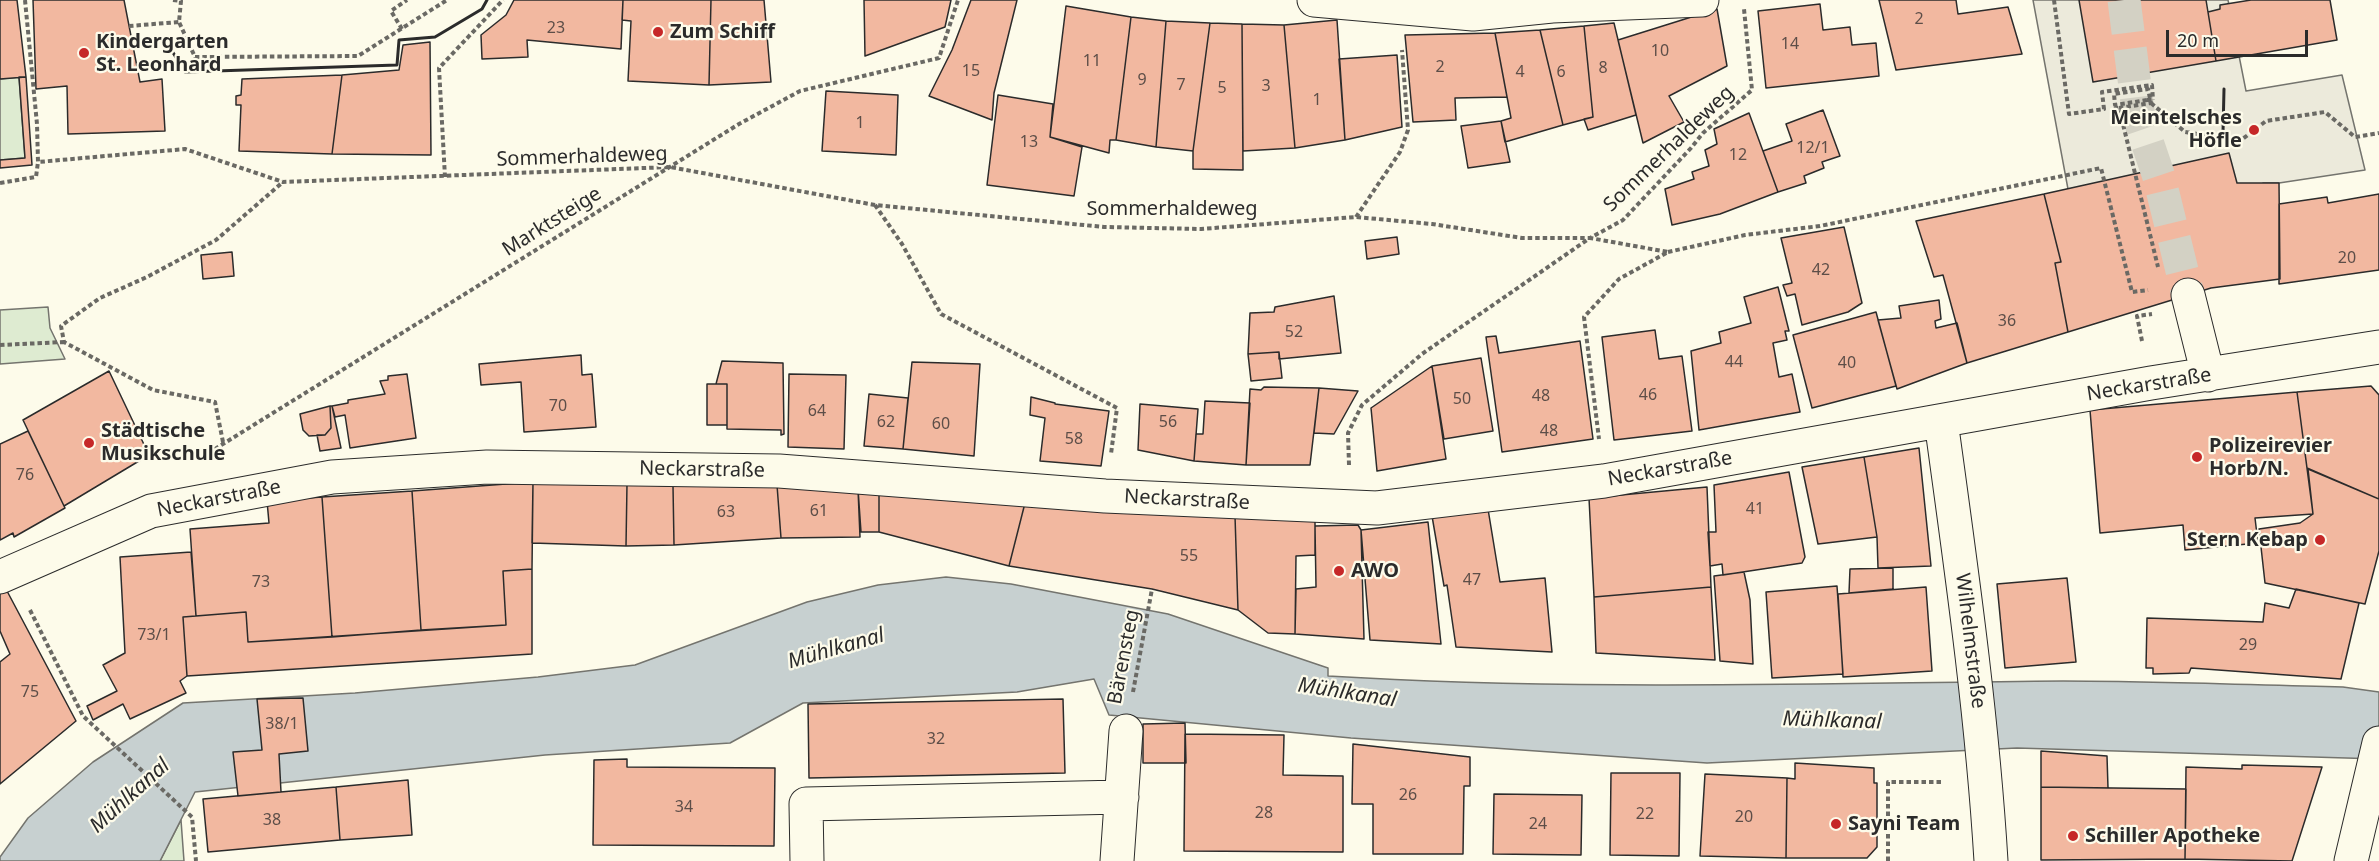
<!DOCTYPE html>
<meta charset="utf-8">
<style>
body{margin:0}
#map{position:relative;width:2379px;height:861px;overflow:hidden;background:#fdfbea;font-family:"Noto Sans",sans-serif}
canvas{display:block}
.scale{position:absolute;left:2166px;top:30px;width:142px;height:27px;box-sizing:border-box;border:3px solid #2b2b2b;border-top:0;padding-left:8px;font-size:18px;line-height:21px;white-space:nowrap;color:#2b2b2b;-webkit-text-stroke:4px #fdfbea;paint-order:stroke}
</style>
<div id="map">
<canvas width="2379" height="861"></canvas>
<div class="scale">20 m</div>
</div>
<script>
const c = document.querySelector('canvas').getContext('2d');
c.lineJoin = 'round';
function paint(path, color) { c.fillStyle = color; c.fill(path, 'evenodd'); }
function strokePath(path, color, width, dash) { c.strokeStyle = color; c.lineWidth = width; c.lineCap = dash ? 'butt' : 'round'; c.setLineDash(dash || []); c.stroke(path); }
function drawText(font, color, halo, rows, align = 'center') {
  c.font = font + ' "Noto Sans",sans-serif'; c.lineWidth = 4.5; c.setLineDash([]); c.textBaseline = 'middle'; c.strokeStyle = halo; c.fillStyle = color; for (const [text, x, y, turn = 0] of rows) {
    c.save(); c.translate(x, y); c.rotate((+turn || 0) * Math.PI / 180); c.textAlign = isNaN(turn) ? turn : align; if (halo) c.strokeText(text, 0, 0); c.fillText(text, 0, 0); c.restore();
  }
}
const green = new Path2D(`
 M19,77L25,158L0,160V79Z
 M48,307L50,328L65,359L0,364V310Z
 M181,820L184,861H160Z`);
const parking = new Path2D(`
 M2033,0H2228L2246,91L2342,75L2365,170L2279,183H2263L2090,308Z`);
const water = new Path2D(`
 M946,577L1011,584L1168,614L1328,668V676C1573,691 1818,683 2063,681C2156,681 2250,685 2343,687L2379,692V759L2017,748L1707,763L1351,738L1109,715L1094,679L1017,692L803,703L730,743L545,755L195,792L160,861H0V857L28,818L93,762L183,703L355,693L538,677L635,665L807,602L878,585Z`);
const building = new Path2D(`
 M0,0H17L26,77L0,79Z
 M33,0H124L140,82L162,79L165,131L68,134L67,86L36,89Z
 M514,0H623L621,49L527,40L528,57L482,59L481,35L506,15Z
 M623,0H711L709,85L628,81L631,21L622,20Z
 M711,0H764L771,82L709,85Z
 M864,0H951L945,27L865,56Z
 M971,0H1017L994,93L992,120L929,96L952,50Z
 M1879,0H1956L1958,14L2008,7L2022,54L1896,70Z
 M2079,0H2206L2216,61L2093,82Z
 M2251,0H2330L2337,40L2216,61L2208,12L2220,9V5Z
 M1820,4L1823,30L1850,27L1852,45L1876,43L1879,76L1766,88L1758,11Z
 M1066,6L1131,17L1116,140H1110L1109,153L1050,137Z
 M1717,9L1727,66L1669,96L1684,122L1643,143L1618,40Z
 M1131,17L1166,21L1156,147L1116,140Z
 M1337,20L1345,140L1295,148L1284,25Z
 M1166,21L1210,23L1193,151L1156,147Z
 M1210,23L1242,24L1243,170L1193,169V151Z
 M1614,23L1636,115L1588,130L1584,119L1593,117L1584,26Z
 M1242,24L1284,25L1295,148L1243,151Z
 M1584,26L1593,117L1563,125L1540,30Z
 M1540,30L1563,125L1505,142L1501,121L1511,118L1495,33Z
 M1495,33L1507,97L1455,98L1456,120L1413,122L1405,35Z
 M430,42L431,155L332,154L342,75L399,70L403,45Z
 M1397,55L1402,127L1345,140L1339,59Z
 M342,75L332,154L239,151L241,105H236V96L241,95L242,79Z
 M19,77H26L32,165L0,168V160L25,158Z
 M826,91L898,95L896,155L822,151Z
 M998,95L1053,104L1050,137L1082,147L1074,196L987,185Z
 M1823,110L1840,156L1822,162L1824,168L1804,176L1806,183L1778,192L1763,151L1792,141L1786,124Z
 M1749,113L1778,192L1720,214L1672,225L1665,189L1694,179L1692,172L1709,166L1705,150L1717,144L1714,129Z
 M1501,121L1510,162L1468,168L1461,126Z
 M2229,153L2237,183H2279L2280,279L2211,288L2068,332L2055,263L2061,262L2044,194Z
 M2044,194L2061,262L2055,263L2068,332L1967,363L1943,275L1934,277L1916,221Z
 M2379,194V270L2279,284V204L2327,197L2328,203Z
 M1844,227L1862,303L1848,312L1802,325L1795,294L1787,296L1783,285L1792,283L1781,238Z
 M1397,237L1399,254L1367,259L1365,241Z
 M232,252L234,276L203,279L201,255Z
 M1778,287L1789,331H1785L1787,340L1773,343L1779,377L1792,374L1800,412L1699,430L1691,351L1721,343L1719,332L1751,323L1744,297Z
 M1334,296L1341,353L1279,359V352L1248,354L1250,313L1274,312L1275,307Z
 M1939,300L1941,319L1935,321L1936,328L1957,323L1967,363L1897,389L1878,320L1901,318L1899,306Z
 M1876,312L1896,386L1812,408L1793,335Z
 M1655,330L1659,359L1682,356L1692,431L1614,440L1602,337Z
 M1496,336L1499,353L1580,341L1593,439L1502,452L1486,337Z
 M1279,352L1282,378L1251,381L1248,354Z
 M581,355L582,375L592,374L596,427L524,432L521,382L481,385L479,364Z
 M1481,358L1493,431L1444,439L1432,366Z
 M722,361L783,363L784,434L781,435V430L727,429V384H716Z
 M912,362L980,364L974,456L903,449Z
 M1432,366L1446,459L1377,471L1371,408Z
 M109,371L149,455L64,506L23,420Z
 M407,374L416,438L350,448L345,415L335,417L332,406L348,403V400L385,394L380,381L388,380V376Z
 M789,374L846,375L844,449L788,447Z
 M707,384H727V425H707Z
 M2371,386L2379,395V499L2307,468L2297,392Z
 M1264,387L1319,388L1310,465H1246L1250,389L1261,390Z
 M1319,388L1358,391L1334,434L1314,433Z
 M2297,392L2313,514L2255,518L2258,543L2185,550L2183,525L2100,533L2090,410Z
 M869,394L908,398L903,449L864,446Z
 M1031,397L1055,403V404L1109,411L1101,466L1040,461L1045,418L1030,415Z
 M1205,401L1250,403L1246,465L1194,461L1196,434H1203Z
 M1140,404L1198,409L1194,461L1138,450Z
 M330,406H332L341,448L320,451L317,435H325L331,428Z
 M330,406L331,428L325,435L309,436L303,430L300,414Z
 M28,431L65,508L14,537L13,533L0,540V444Z
 M1919,448L1931,566L1878,568L1877,537L1864,457Z
 M1864,457L1877,537L1818,544L1802,467Z
 M2308,469L2379,499V551L2365,604L2265,583L2259,529L2300,523L2313,514Z
 M1789,472L1805,557L1802,563L1723,575L1722,564L1710,566L1708,532H1716L1714,485Z
 M533,482L627,484L626,546L532,543Z
 M533,482L532,569L503,571L506,625L421,630L412,491Z
 M627,484L673,486L674,545L626,546Z
 M777,485L858,489L860,537L781,538Z
 M777,485L781,538L674,545L673,486Z
 M1707,487L1711,587L1594,597L1589,498Z
 M858,489L879,490V532H861Z
 M879,490L1025,503L1009,566L879,532Z
 M412,491L421,630L332,637L322,497Z
 M322,497L332,637L248,642L246,612L196,616L190,529L269,523L267,501Z
 M1025,503L1235,516L1238,610L1152,589L1009,566Z
 M1488,509L1500,582L1545,578L1552,652L1456,647L1447,585L1444,586L1432,516Z
 M1235,516L1315,520V555L1296,556L1295,634L1268,633L1238,610Z
 M1428,522L1441,644L1370,640L1361,530Z
 M1358,525L1361,530L1364,639L1295,634L1296,589L1316,587L1315,526Z
 M191,552L196,616L183,617L187,676L180,681L186,693L130,719L123,704L93,720L87,706L117,691L103,665L125,653L120,557Z
 M1893,568V589L1849,593L1850,569Z
 M532,569V654L187,676L183,617L246,612L248,642L506,625L503,571Z
 M1744,572L1750,600L1753,664L1720,661L1714,576Z
 M2067,578L2076,662L2005,668L1997,584Z
 M1837,586L1843,674L1772,678L1766,592Z
 M1711,587L1715,660L1596,653L1594,597Z
 M1926,587L1932,671L1843,677L1838,594Z
 M2296,589L2359,603L2341,679L2191,668L2189,673L2153,674V668H2146L2147,618L2263,622L2265,603L2289,608Z
 M7,591L76,721L0,784V662L10,654L0,631V593Z
 M303,698L308,751L279,754L281,792L238,796L233,752L262,750L257,699Z
 M1063,699L1065,773L809,778L808,704Z
 M1185,723L1186,763H1143V724Z
 M1185,734L1284,735L1283,775L1343,776V852L1184,851Z
 M1353,744L1470,757V786H1464L1463,854H1373V804H1352Z
 M2041,751L2107,756L2108,788L2041,787Z
 M627,759V767L775,768L774,846L593,845L594,760Z
 M1795,763L1874,768V783H1877V847L1867,858H1786L1787,778L1795,779Z
 M2242,765L2322,767L2292,861L2185,859L2186,767L2242,769Z
 M1611,773H1680L1679,856L1610,855Z
 M1705,774L1787,778L1786,858L1700,856Z
 M408,780L412,835L340,840L336,787Z
 M336,787L340,840L208,852L203,799Z
 M2041,787L2186,789L2185,859L2041,860Z
 M1494,794L1582,795L1581,855L1493,854Z`);
const minorTunnel = new Path2D(`
 M2124,0L2139,118L2159,177L2188,295`);
const path = new Path2D(`
 M25,0L37,124L38,162L185,149L283,182L670,167L875,205L1104,227L1201,229L1356,217L1432,224L1522,238H1590L1623,220L1691,148L1703,133L1752,90L1744,9
 M173,0L181,1L179,22L195,57L358,56L447,0
 M2054,0L2069,114L2104,109L2102,92L2152,85L2153,100
 M129,26L179,22
 M402,29L391,11L407,0
 M2147,100L2115,105L2114,94L2148,89L2151,103
 M2151,103L2185,132L2240,141L2266,121L2325,112L2355,137L2379,133
 M2119,108L2151,103
 M2114,109L2119,108L2158,267
 M445,177L439,68L503,0
 M0,183L36,177L38,162
 M875,205L902,244L941,314L1117,408L1111,454
 M1356,217L1400,152L1408,130L1402,50
 M1668,252L1745,235L1820,226L2101,168L2132,292L2148,290
 M2142,341L2137,316L2152,314
 M0,345L64,342
 M223,442L215,402L153,390L64,342L61,326L100,298L147,277L216,240L283,182
 M202,457L739,124L800,91L939,58L958,0
 M1349,465L1348,433L1362,405L1422,354L1590,238L1668,252L1619,279L1584,317L1599,439
 M30,610L83,716L192,817L196,861
 M1133,692L1152,589
 M1888,861V782H1944`);
const minor = new Path2D(`
 M1314,0L1473,14L1552,6L1702,0
 M2188,295L2208,375
 M1941,421C1961,567 1982,713 1991,861
 M0,577L151,511L332,477L487,467L779,471L1105,496L1377,508L1604,481L2151,383L2379,347
 M807,861L806,804L1122,797
 M1117,861L1126,731`);
const major = new Path2D(`
 M2351,861L2379,743`);
const pathBridge = new Path2D(`
 M2147,100H2153`);
const wall = new Path2D(`
 M164,38L185,72L397,65L399,40L435,37L482,9L487,0
 M2223,132L2224,89`);
const markers = [
 [658,32,6,"#c62828"],
 [84,53,6,"#c62828"],
 [2254,130,6,"#c62828"],
 [89,443,6,"#c62828"],
 [2197,457,6,"#c62828"],
 [2320,540,6,"#c62828"],
 [1339,571,6,"#c62828"],
 [1836,824,6,"#c62828"],
 [2073,836,6,"#c62828"]
];
const numberNames = [
 ["2",1919,19],
 ["23",556,28],
 ["14",1790,44],
 ["10",1660,51],
 ["11",1092,61],
 ["2",1440,67],
 ["8",1603,68],
 ["15",971,71],
 ["4",1520,72],
 ["6",1561,72],
 ["9",1142,80],
 ["7",1181,85],
 ["3",1266,86],
 ["5",1222,88],
 ["1",1317,100],
 ["1",860,123],
 ["13",1029,142],
 ["12/1",1813,148],
 ["12",1738,155],
 ["20",2347,258],
 ["42",1821,270],
 ["36",2007,321],
 ["52",1294,332],
 ["44",1734,362],
 ["40",1847,363],
 ["46",1648,395],
 ["48",1541,396],
 ["50",1462,399],
 ["70",558,406],
 ["64",817,411],
 ["62",886,422],
 ["56",1168,422],
 ["60",941,424],
 ["48",1549,431],
 ["58",1074,439],
 ["76",25,475],
 ["41",1755,509],
 ["61",819,511],
 ["63",726,512],
 ["55",1189,556],
 ["47",1472,580],
 ["73",261,582],
 ["73/1",154,635],
 ["29",2248,645],
 ["75",30,692],
 ["38/1",282,724],
 ["32",936,739],
 ["26",1408,795],
 ["34",684,807],
 ["28",1264,813],
 ["22",1645,814],
 ["20",1744,817],
 ["38",272,820],
 ["24",1538,824]
];
const poiNames = [
 ["Zum Schiff",670,32],
 ["Kindergarten",96,42],
 ["St. Leonhard",96,65],
 ["Meintelsches",2242,118,"right"],
 ["Höfle",2242,141,"right"],
 ["Städtische",101,431],
 ["Musikschule",101,454],
 ["Polizeirevier",2209,446],
 ["Horb/N.",2209,469],
 ["Stern Kebap",2308,540,"right"],
 ["AWO",1351,571],
 ["Sayni Team",1848,824],
 ["Schiller Apotheke",2085,836]
];
const streetNames = [
 ["Sommerhaldeweg",1669,149,-44],
 ["Sommerhaldeweg",582,157,-2],
 ["Sommerhaldeweg",1172,209],
 ["Marktsteige",552,222,-32],
 ["Neckarstraße",2149,385,-9],
 ["Neckarstraße",1670,469,-10],
 ["Neckarstraße",702,470,1],
 ["Neckarstraße",219,499,-11],
 ["Neckarstraße",1187,500,3],
 ["Wilhelmstraße",1970,641,83],
 ["Bärensteg",1124,657,-79]
];
const waterNames = [
 ["Mühlkanal",836,649,-16],
 ["Mühlkanal",1347,693,9],
 ["Mühlkanal",1832,721,2],
 ["Mühlkanal",130,796,-42]
];
paint(green, '#deebd1');
strokePath(green, '#74746e', 1.5);
paint(parking, '#eceadb');
strokePath(parking, '#74746e', 1.5);
paint(water, '#c7d0d0');
strokePath(water, '#74746e', 1.5);
paint(building, '#f2b8a0');
strokePath(building, '#2b2b2b', 1.5);
strokePath(minorTunnel, '#d3d1c4', 33, [33, 16]);
strokePath(minor, '#2b2b2b', 35);
strokePath(major, '#2b2b2b', 35);
strokePath(path, '#6a6964', 4, [4.5, 3]);
strokePath(minor, '#fdfbea', 33);
strokePath(major, '#fdfbea', 33);
strokePath(pathBridge, '#6a6964', 4, [4.5, 3]);
strokePath(wall, '#2b2b2b', 3);
for (const [x, y, r, color] of markers) { const dot = new Path2D(); dot.arc(x, y, r, 0, 2 * Math.PI); c.fillStyle = color; c.fill(dot); strokePath(dot, '#fdfbea', 2); }
drawText('16px', '#5d4e48', null, numberNames);
drawText('bold 20px', '#2b2b2b', '#fdfbea', poiNames, 'left');
drawText('20px', '#2b2b2b', '#fdfbea', streetNames);
drawText('italic 21px', '#2b2b2b', '#fdfbea', waterNames);
</script>
